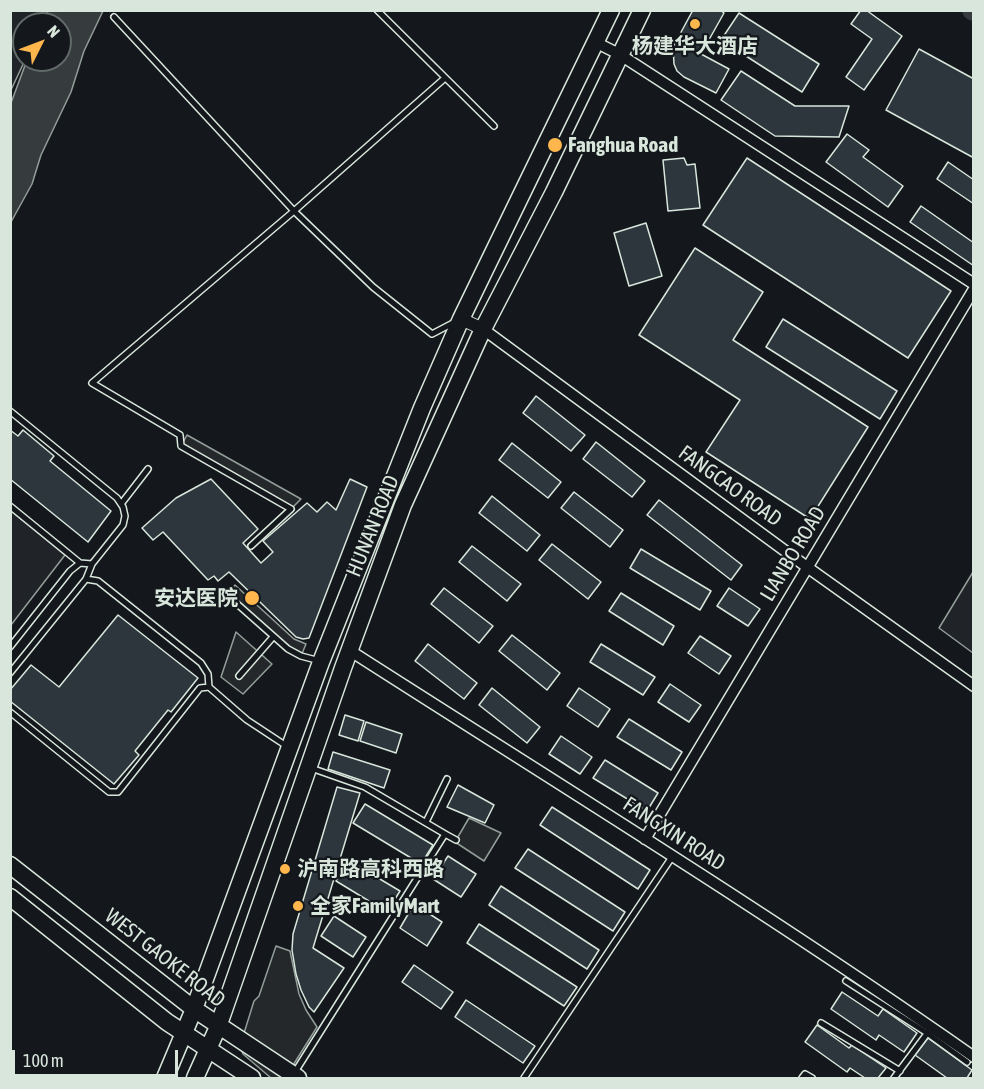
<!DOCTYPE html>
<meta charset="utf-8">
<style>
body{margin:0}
#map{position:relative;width:984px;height:1089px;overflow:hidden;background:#14181c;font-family:"Asap Condensed",sans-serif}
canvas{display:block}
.frame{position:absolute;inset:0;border:12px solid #d8e6dc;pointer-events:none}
.north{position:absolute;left:12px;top:12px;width:60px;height:60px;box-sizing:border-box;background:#14181c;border:2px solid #626a69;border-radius:50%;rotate:48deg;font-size:16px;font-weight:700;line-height:24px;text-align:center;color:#d8e6dc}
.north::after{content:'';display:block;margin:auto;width:21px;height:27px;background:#ffb74d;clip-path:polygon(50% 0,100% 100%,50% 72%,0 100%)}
.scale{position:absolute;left:12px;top:1050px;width:166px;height:27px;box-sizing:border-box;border:3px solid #d8e6dc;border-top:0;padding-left:8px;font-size:18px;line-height:21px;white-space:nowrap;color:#d8e6dc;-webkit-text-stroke:4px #14181c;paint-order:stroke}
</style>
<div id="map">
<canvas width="984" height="1089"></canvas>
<div class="frame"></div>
<div class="north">N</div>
<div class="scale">100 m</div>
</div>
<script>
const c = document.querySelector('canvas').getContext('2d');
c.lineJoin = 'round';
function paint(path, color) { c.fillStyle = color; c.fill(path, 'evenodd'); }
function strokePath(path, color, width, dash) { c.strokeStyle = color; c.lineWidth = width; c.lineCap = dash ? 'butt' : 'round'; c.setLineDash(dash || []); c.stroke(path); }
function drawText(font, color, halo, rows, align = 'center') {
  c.font = font + ' "Asap Condensed","Noto Sans SC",sans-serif'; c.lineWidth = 4.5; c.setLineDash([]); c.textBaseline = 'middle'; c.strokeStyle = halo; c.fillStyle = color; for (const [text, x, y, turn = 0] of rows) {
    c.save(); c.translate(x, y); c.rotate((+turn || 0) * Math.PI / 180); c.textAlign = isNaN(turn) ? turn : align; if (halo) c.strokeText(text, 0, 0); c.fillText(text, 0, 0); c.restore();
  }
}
const green = new Path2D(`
 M11,11H48L42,24H24L25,60L11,90Z
 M11,511L65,555L11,625Z
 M973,572V653L939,628Z`);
const parking = new Path2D(`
 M187,435L301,499L291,509L181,446Z
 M235,585L294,639L306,644L301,656L288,649L227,595Z
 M236,632L272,664L243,694L221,677Z
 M469,818L501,833L484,861L455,842Z
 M276,946L290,951L299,994L306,1010L317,1027L285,1078H271L243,1054L240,1046L254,1001L259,996Z`);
const water = new Path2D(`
 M48,11H103L84,51L71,92L41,155L32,184L11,222V103L27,60H60V24H42Z`);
const river = new Path2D(`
 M972,10L974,11`);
const building = new Path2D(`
 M693,10H720L724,13L701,54L729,69L716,93L684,77L677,71L674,64L673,47Z
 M861,10H866L902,36L864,90L846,77L872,39L851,24Z
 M739,13L819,64L802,92L721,40Z
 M919,49L974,79V158L886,110Z
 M741,71L795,106H849L839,137L775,136L721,100Z
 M847,134L869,150L863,157L903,186L888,207L826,162Z
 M684,158L687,165L695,164L700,208L668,211L663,160Z
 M747,158L951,291L908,358L703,225Z
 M948,162L974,180V204L937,179Z
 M921,206L974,243V266L910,222Z
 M646,223L662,276L629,286L614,233Z
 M695,248L763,292L733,340L868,427L810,519L706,452L740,400L639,335Z
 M783,319L897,391L880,419L766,347Z
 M536,396L585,435L571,451L523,413Z
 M10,430L18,436L23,430L54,456L50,461L111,511L88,542L10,479Z
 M596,442L645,481L632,497L583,459Z
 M512,443L561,482L548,498L499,460Z
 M211,479L258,529L243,543L261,563L273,552L263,541L307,503L317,512L327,502L336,510L350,479L367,487L309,638L303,639L296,637L229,572L218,581L214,576L208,580L163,532L153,540L142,528L176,498Z
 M574,492L623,530L610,547L561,508Z
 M492,496L540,535L527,551L479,513Z
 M659,500L742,565L731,580L647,515Z
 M552,544L601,582L588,599L539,560Z
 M472,546L521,584L507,601L459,562Z
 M641,549L711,591L700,610L630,568Z
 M444,588L493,626L479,643L431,604Z
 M729,588L760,609L748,626L717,606Z
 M621,593L674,626L663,645L609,611Z
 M118,615L198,678L171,712L168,710L135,751L139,755L114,784L10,701V690L31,665L59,687Z
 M512,635L560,673L547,690L499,651Z
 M700,636L731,656L719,674L688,653Z
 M428,644L477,683L464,699L415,661Z
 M601,644L655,677L643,695L590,662Z
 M670,684L701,705L689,722L658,702Z
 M492,688L540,727L527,743L479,705Z
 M579,688L610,709L598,727L567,706Z
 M345,715L364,721L358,741L339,735Z
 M629,719L682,752L671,770L617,737Z
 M366,722L402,734L396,753L360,741Z
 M561,736L592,757L580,774L549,754Z
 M333,752L390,770L384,788L328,769Z
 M605,760L658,793L647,811L593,778Z
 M458,785L494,805L485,823L447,807Z
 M337,787L360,793L313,948L344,968L314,1012L309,1007L301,990L296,974L292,950L293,934Z
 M365,804L433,845L421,864L353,823Z
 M552,807L650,870L638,889L540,825Z
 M528,849L625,912L613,931L515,868Z
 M448,856L476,874L461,897L433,879Z
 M348,860L400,891L387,912L336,881Z
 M501,886L599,950L587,969L489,905Z
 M414,904L442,922L427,946L400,928Z
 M334,916L366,937L353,957L321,936Z
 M479,924L577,987L564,1006L467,943Z
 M414,965L453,992L441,1009L402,982Z
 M842,992L878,1016L883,1009L917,1033L904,1052L879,1035L876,1040L831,1009Z
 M466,1000L535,1046L523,1063L455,1017Z
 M817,1025L849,1048L852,1045L886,1068L878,1078H865L850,1068L847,1072L805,1042Z
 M928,1038L972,1070L967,1078H947L915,1055Z`);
const service = new Path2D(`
 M377,10L494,126
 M114,17L294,211L445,78
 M10,411L117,498L123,507L125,516L123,525L92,564L86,579L10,673
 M121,504L148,469
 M10,506L80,563
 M251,546L291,509L181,446L180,435L92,383L294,211L373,287L432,334L455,322
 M86,579L98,581L201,663L208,674L209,687
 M227,595L288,649L301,656L320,661
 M10,647L70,571L80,563L92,564
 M239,676L273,637
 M10,712L109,792H118L200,688L209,687L247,720L288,747
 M426,822L447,779
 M445,834L456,840
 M846,981L927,1033L967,1062
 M821,1023L900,1071
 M295,1072L445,834L365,787L311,768
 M524,1078L672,857
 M802,1078L805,1074L812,1078
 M894,1078L929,1031`);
const minor = new Path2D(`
 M595,42L619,54L974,284
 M483,329L807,567L974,686
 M349,650C558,784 770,914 974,1057
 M645,839L974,289`);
const tertiary = new Path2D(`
 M461,319L483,329`);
const primary = new Path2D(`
 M10,865L194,1009L298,1078
 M10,897L167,1022L252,1078
 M165,1078L194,1009L321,662L422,408L461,319L611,10
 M195,1078L218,1027L343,668L403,505L483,329L554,192L642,10`);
const markers = [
 [695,24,6,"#ffb74d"],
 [555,145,8,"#ffb74d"],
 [252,598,8,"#ffb74d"],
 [285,869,6,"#ffb74d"],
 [298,906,6,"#ffb74d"]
];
const poiNames = [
 ["杨建华大酒店",695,46,"center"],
 ["Fanghua Road",568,145],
 ["安达医院",238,598,"right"],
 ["沪南路高科西路",297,869],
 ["全家FamilyMart",310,906]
];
const streetNames = [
 ["FANGCAO ROAD",730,486,36],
 ["HUNAN ROAD",373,526,-68],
 ["LIANBO ROAD",793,554,-59],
 ["FANGXIN ROAD",674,834,33],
 ["WEST GAOKE ROAD",165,958,38]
];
paint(green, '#202428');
strokePath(green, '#939e99', 1.5);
paint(parking, '#24282b');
strokePath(parking, '#939e99', 1.5);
paint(water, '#363b3e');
strokePath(water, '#939e99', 1.5);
strokePath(river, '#363b3e', 20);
paint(building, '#2c363c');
strokePath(building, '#d8e6dc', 1.5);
strokePath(service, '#d8e6dc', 8);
strokePath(minor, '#d8e6dc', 13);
strokePath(tertiary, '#d8e6dc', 14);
strokePath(primary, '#d8e6dc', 19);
strokePath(service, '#14181c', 5);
strokePath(minor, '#14181c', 10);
strokePath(tertiary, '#14181c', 12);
strokePath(primary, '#14181c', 16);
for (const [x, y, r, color] of markers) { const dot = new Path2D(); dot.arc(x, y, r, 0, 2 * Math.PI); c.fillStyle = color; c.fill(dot); strokePath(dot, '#14181c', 2); }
drawText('bold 21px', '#d8e6dc', '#14181c', poiNames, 'left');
drawText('21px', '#d8e6dc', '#14181c', streetNames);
</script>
